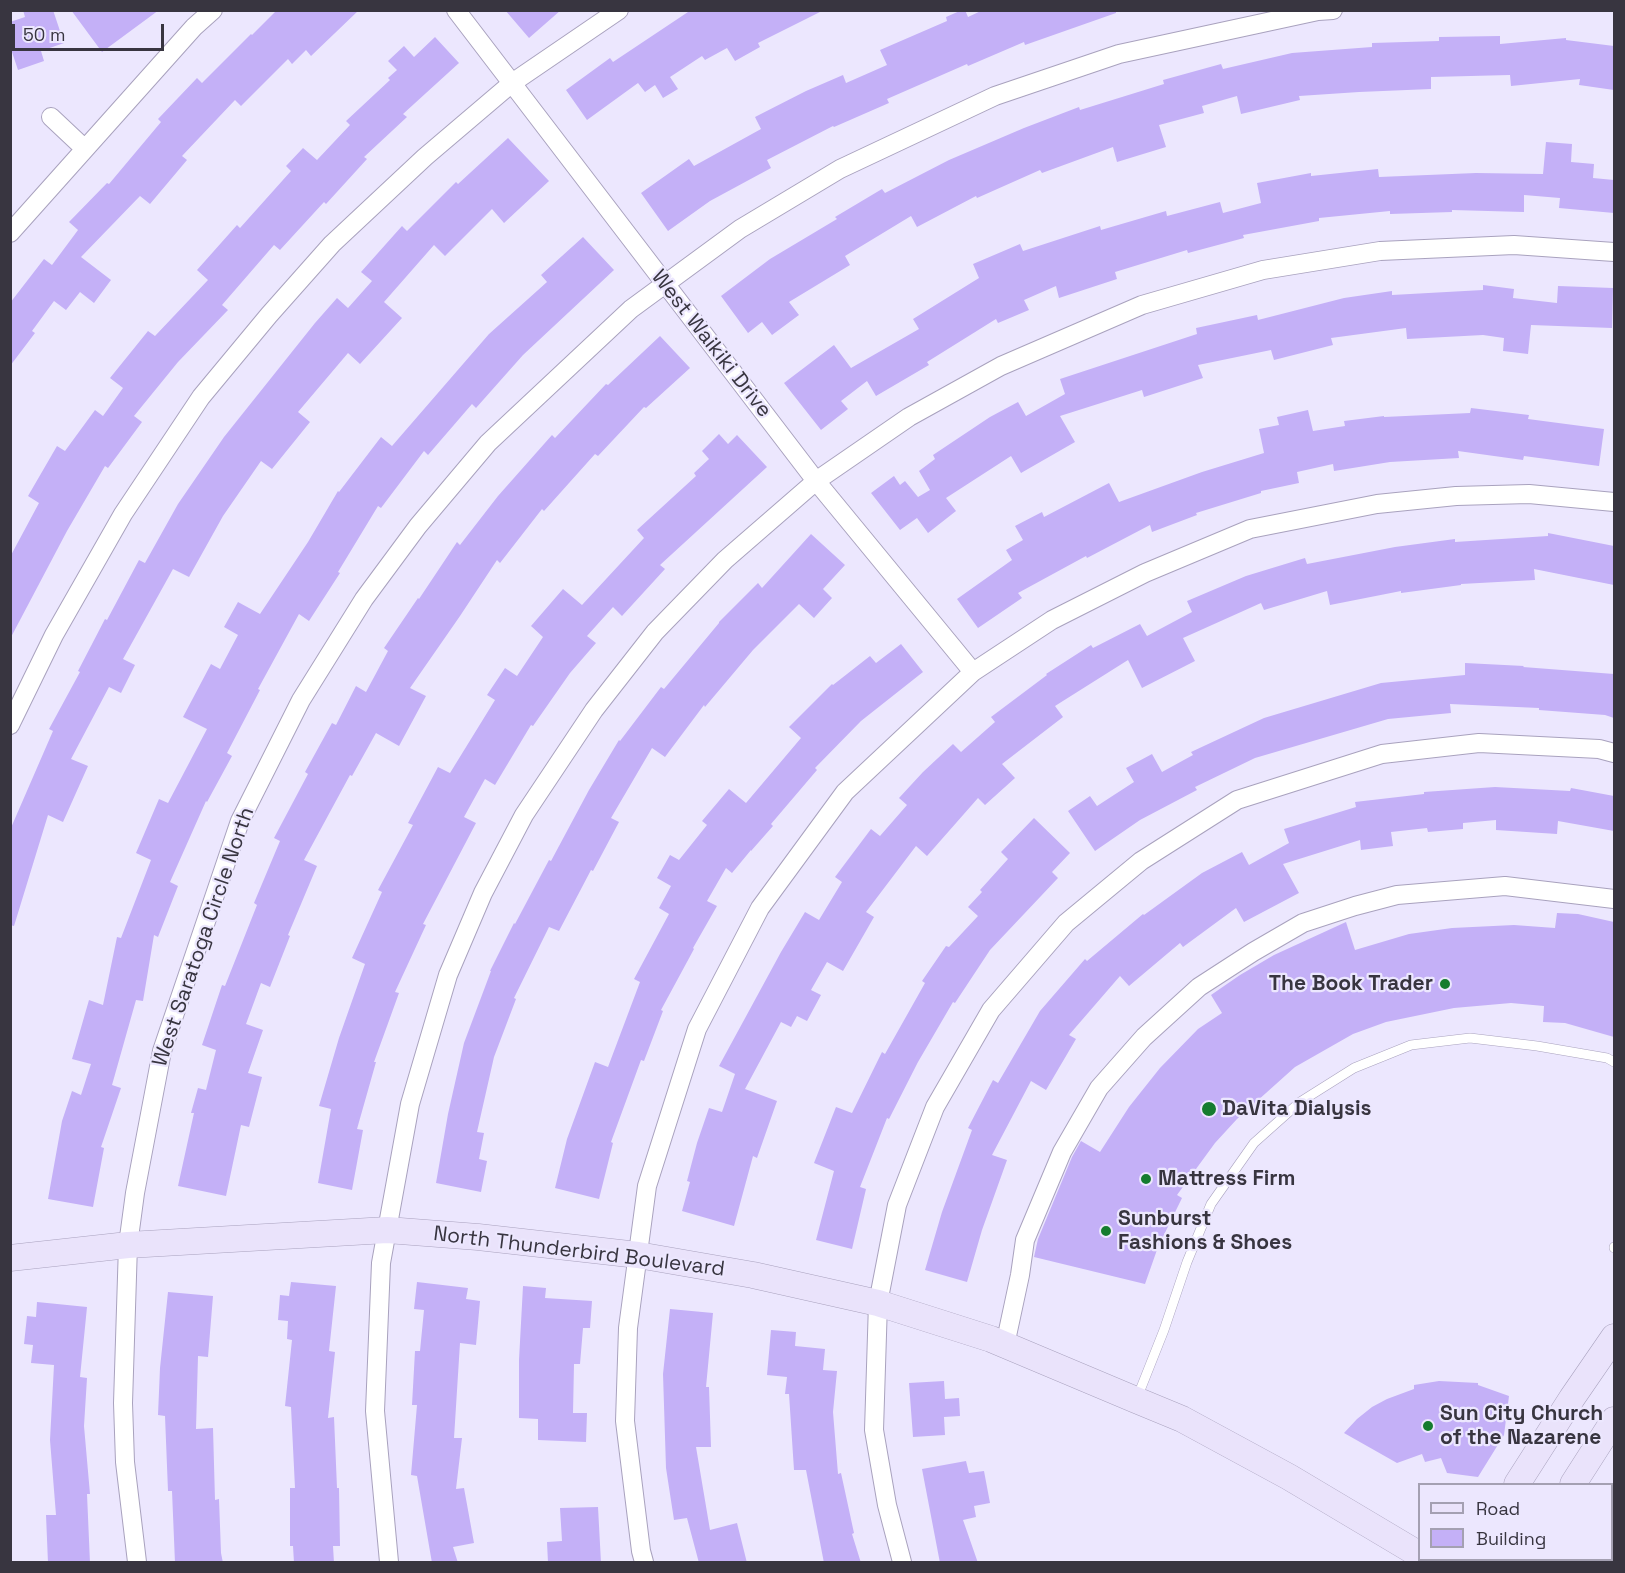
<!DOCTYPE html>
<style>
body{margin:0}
#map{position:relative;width:1625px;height:1573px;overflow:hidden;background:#ece7fe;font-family:"Space Grotesk",sans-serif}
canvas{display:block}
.frame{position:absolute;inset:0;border:12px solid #383540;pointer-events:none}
.legend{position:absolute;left:1418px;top:1483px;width:195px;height:78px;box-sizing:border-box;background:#ece7fe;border:2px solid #a4a0b2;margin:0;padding:8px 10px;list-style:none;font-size:18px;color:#383540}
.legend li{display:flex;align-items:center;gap:12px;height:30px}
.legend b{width:30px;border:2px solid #a4a0b2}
.scale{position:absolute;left:12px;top:24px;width:152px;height:27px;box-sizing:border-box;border:3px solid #383540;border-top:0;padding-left:8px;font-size:18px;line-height:21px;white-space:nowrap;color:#383540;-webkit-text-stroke:4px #ece7fe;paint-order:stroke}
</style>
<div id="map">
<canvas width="1625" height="1573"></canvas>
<div class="frame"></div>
<ul class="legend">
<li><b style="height:8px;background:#eae3fb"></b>Road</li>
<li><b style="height:16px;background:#c4b0f7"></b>Building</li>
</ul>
<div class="scale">50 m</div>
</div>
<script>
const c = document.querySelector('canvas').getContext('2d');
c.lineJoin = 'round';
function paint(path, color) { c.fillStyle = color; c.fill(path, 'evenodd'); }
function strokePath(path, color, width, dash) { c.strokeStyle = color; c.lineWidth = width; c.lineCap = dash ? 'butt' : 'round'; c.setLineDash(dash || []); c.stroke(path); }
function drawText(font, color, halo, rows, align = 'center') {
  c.font = font + ' "Space Grotesk",sans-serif'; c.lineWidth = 4.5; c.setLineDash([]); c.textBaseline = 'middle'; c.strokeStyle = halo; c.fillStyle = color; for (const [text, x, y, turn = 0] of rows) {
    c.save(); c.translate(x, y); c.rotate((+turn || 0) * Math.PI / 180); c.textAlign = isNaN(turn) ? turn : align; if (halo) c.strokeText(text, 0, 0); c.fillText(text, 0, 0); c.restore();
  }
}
const building = new Path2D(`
 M23,10H53L64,43L41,51L44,61L18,70L10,46V22L25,17Z
 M71,10H159L102,52Z
 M277,10H359L311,56L306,50L292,64L288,59L241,106L235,100L182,156L187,160L150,204L140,196L81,257L111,280L94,303L80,292L66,310L54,301L32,331L35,333L10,366V303L44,259L52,265L78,230L69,222L107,183L109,184L161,122L158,119L197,78L202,83L251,34L252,35Z
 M505,10H561L529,38Z
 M691,10H824L758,43L760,47L735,61L727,48L705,60L702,56L670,77L678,89L663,98L655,85L645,92L638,83L587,120L566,90L610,58L613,62Z
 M962,10H965L968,17L983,10H1116V13L1025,45L1024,42L968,66L967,64L887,99L889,103L834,127L833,126L767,160L771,168L710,201L668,231L641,193L689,159L694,166L761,129L755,117L806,91L843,75L846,83L887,65L880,50L947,21L946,17Z
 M1500,36V44L1566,38V40L1614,46V90L1579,85L1580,79L1511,86L1510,75L1431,77V89L1359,92L1299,96L1300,100L1241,114L1237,96L1202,106L1204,113L1159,125L1166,147L1117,162L1113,147L1042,173L1040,170L977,198L976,196L917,227L911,216L845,256L850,265L789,302L799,315L772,335L762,322L748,333L721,296L770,259L837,219L835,217L882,189L885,193L949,160L1024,128L1079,107L1080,110L1164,84L1163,80L1221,64L1223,69L1292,53L1372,47V43L1439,41V37Z
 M435,37L459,63L403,114L407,117L364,157L367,159L326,204L324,202L280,250L274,245L222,305L228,310L178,362L134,416L142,422L108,468L105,466L67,531L10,639V557L39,503L28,496L57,446L65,451L95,410L103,416L123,388L110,378L148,331L155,336L208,280L197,270L237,225L240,228L291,171L286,166L303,148L317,160L350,125L346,121L390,80L388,78L397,70L388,61L404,46L414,57Z
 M508,138L549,181L504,223L492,209L445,256L434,245L384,302L402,318L360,364L348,353L298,412L310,422L272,469L261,461L223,516L189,577L173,569L123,659L135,665L121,693L109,687L71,759L88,766L63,822L48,815L14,926L10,925V830L53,731L49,729L80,672L78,671L105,619L107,620L139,560L145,563L178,504L224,437L315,323L337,298L348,308L372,281L361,272L402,226L407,231L456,182L458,184Z
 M1546,142L1572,144L1571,162L1594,164L1593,178L1614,180V213L1559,208L1560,198L1524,195V212L1452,210V212L1390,214V211L1319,218V221L1243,235L1244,238L1188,253L1187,250L1115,272L1117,279L1059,298L1056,286L1024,300L1029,310L998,323L996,319L927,362L929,365L876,396L867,381L841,401L848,409L821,430L784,383L834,345L851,368L919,329L913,319L979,278L973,264L1020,244L1023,251L1100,226L1101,230L1166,211L1167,216L1220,202L1223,213L1261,203L1257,183L1311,173V176L1378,169L1379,177L1476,173L1543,174Z
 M583,237L614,270L523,355L476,408L472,404L428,455L424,451L381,508L378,506L338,572L340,573L309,621L299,614L258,689L260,690L227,753L232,756L207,802L206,801L170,882L178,886L158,937L154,935L143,1001L136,1000L112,1085L121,1088L101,1147L104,1148L93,1207L48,1199L62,1121L72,1091L81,1095L91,1064L72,1059L89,1000L103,1005L117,937L121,938L151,860L136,853L159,799L168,803L207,729L183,717L211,664L220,669L238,635L224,627L238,602L260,614L308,542L338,491L339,492L381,437L392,446L489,334L547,282L541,275Z
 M1483,285L1514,289L1513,298L1557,303L1558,286L1613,288L1612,328L1531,325L1528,354L1503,351L1504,338L1483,335L1407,339L1406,328L1331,338L1333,345L1274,360L1271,350L1198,365L1203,378L1144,397L1142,390L1060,416L1075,442L1021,473L1011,456L946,498L956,511L928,533L917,518L900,530L871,493L894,476L900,485L905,481L918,497L930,490L919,471L935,459L933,455L990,417L1018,402L1026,416L1065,394L1060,379L1197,334L1196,328L1257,315L1258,320L1344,298L1392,291V295L1483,290Z
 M660,336L690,368L646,408L644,407L598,456L595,454L544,511L542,509L500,563L497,560L460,616L410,688L426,696L399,746L376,733L352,776L350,775L304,860L317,866L288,935L290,936L270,987L261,983L246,1024L263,1030L248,1073L262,1077L249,1127L241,1125L226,1196L178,1186L194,1113H191L198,1088L206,1090L216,1050L202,1045L222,985L225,986L257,905L254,903L280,841L274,838L308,774L305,772L332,723L336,725L356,686L366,692L388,651L384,648L418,598L419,599L457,542L460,545L498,496L552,435L555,438L606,384L608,385Z
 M1471,408L1529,415L1528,419L1604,429L1599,466L1524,456L1523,460L1458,451L1459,458L1390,462L1334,471L1333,464L1297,472L1299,483L1261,491V493L1196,513L1197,515L1152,532L1150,525L1087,558L1086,556L1018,593L1022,598L978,628L957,599L1012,560L1006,550L1023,540L1015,526L1042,512L1044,517L1109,483L1119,502L1202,472L1264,453L1259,429L1279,425L1277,417L1308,410L1313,431L1345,426L1344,421L1384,416V417L1470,413Z
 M719,434L728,444L737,435L767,467L660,565L665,569L622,616L613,607L587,636L596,643L570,673L533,726L531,725L495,785L485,779L464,817L476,823L423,924L426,925L395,992L399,993L374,1062H376L357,1129L363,1130L352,1190L318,1183L331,1109L319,1106L339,1038L365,964L352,958L382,892L378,890L413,825L408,823L438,767L450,773L495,700L487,695L505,668L517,676L543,637L531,626L563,589L582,605L644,538L637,530L696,476L694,473L709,459L702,451Z
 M1548,533L1614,546V585L1534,569L1535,580L1461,584V585L1401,593V591L1330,605L1327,591L1264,610L1261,603L1183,638L1195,661L1142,688L1128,660L1055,706L1063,717L1002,764L1015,778L985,805L978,798L927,856L916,846L866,912L874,917L843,971L827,962L811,990L821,995L807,1021L797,1016L791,1027L781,1022L745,1089L777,1101L757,1158L753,1156L734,1226L682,1211L690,1182L687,1181L697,1143L709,1108L722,1112L735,1074L719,1066L781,952L805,912L819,920L842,882L835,877L871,829L880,836L907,805L899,798L923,772L953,744L961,752L995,722L991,717L1047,675L1046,674L1091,645L1093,648L1140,624L1147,636L1192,612L1187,601L1246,576L1305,558L1307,564L1395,547L1455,539V542L1548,536Z
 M811,534L845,565L823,589L832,598L814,618L799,604L753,650L705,707L704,705L665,757L652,748L611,818L619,822L593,871L591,870L559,931L549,927L514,998L516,999L494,1057L477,1132L484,1133L479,1159L487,1161L481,1192L436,1183L448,1114L464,1043L491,971H490L514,923L515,924L549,860L551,861L589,790L619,740L620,741L661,687L664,689L719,623V622L758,583L762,588Z
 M901,644L923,672L861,721L815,768L817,770L771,824L773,826L751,851V850L732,873L726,868L707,901L717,906L693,948L694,949L661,1010L663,1011L644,1061L641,1060L611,1142L613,1143L599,1199L555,1188L567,1139L595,1062L608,1067L640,982L634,979L669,914L659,908L671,886L657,878L670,855L679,860L707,825L702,821L729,789L746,803L801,738L789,727L832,684L833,685L870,656L876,663Z
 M1465,663L1524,666L1523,667L1614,674V718L1605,715L1539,710V708L1450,704L1451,713L1388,719L1255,758L1195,787L1197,790L1140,820L1095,851L1068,811L1090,796L1097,806L1134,782L1126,768L1152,754L1162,772L1193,755L1191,752L1264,718L1381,683L1465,675Z
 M1495,787L1570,791L1571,788L1614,796V831L1558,821L1557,834L1496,830V820L1463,823V829L1428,832L1427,828L1391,832L1393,846L1361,850L1360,840L1283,864L1299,893L1244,922L1236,908L1183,947L1180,943L1129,986L1120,976L1069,1035L1076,1039L1046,1090L1031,1081L992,1155L1007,1160L982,1230L967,1282L925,1270L942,1212L972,1130L968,1128L993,1080L998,1083L1040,1011L1085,959L1087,961L1143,914L1144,915L1202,873L1242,852L1249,865L1289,843L1284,829L1356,807L1355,802L1424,794V792Z
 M1034,818L1070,853L1052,872L1058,878L990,950L955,1003L953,1002L918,1062L889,1119L887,1118L860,1187L866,1189L852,1249L816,1240L834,1171L814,1163L836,1107L852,1113L882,1052L885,1054L925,983L922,981L946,946L949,947L978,916L968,907L982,892L980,890L1008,859L1001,852Z
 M1557,913L1578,914L1614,922V1037L1565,1023L1543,1022L1544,1006L1511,1003L1454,1008L1386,1022L1353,1034L1295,1067L1237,1119L1215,1143L1177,1195L1182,1198L1158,1247L1145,1284L1034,1257L1038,1239L1072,1157L1081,1141L1100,1152L1129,1107L1160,1068L1198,1029L1222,1013L1211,995L1240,975L1274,955L1346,922L1355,950L1409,934L1452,928L1514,925L1555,928Z
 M291,1282L336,1286L329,1351L335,1352L328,1418L334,1417L337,1488H339L340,1546H333L334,1563H294L293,1546H290V1488H295L291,1407L285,1406L292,1340L287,1339L288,1321L278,1320L280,1295L289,1296Z
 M417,1282L468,1288L466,1299L480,1301L476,1345L460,1343L454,1438H462L456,1489L464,1488L474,1543L453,1547L458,1563H432L417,1476L411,1475L417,1405H412L415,1351H420L424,1310L414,1309Z
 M523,1286L546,1288L545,1298L592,1301L590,1328H583L580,1364H574L573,1413H587L586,1442L538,1440V1419L519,1418V1360Z
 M168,1292L213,1296L208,1357L198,1356L196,1429L213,1428L215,1500L219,1499L221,1553L223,1563H175L172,1491H168L165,1416L158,1415L160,1368Z
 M37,1302L87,1307L80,1377L87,1378L84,1426L90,1494H87L90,1563H48L46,1515H56L50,1440L54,1365L31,1363L33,1345L24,1344L27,1316L36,1317Z
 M670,1309L713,1313L706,1387H709L711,1447H696L710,1530L737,1523L747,1563H699L687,1518L674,1520L666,1468L663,1374Z
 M771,1330L796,1332L795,1346L825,1349L823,1370L837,1371L833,1412L838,1474L841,1473L854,1533L852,1534L861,1563H824L806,1470H794L789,1394H785L787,1377L767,1375Z
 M944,1381L945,1399L959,1398L960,1416L944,1417L945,1435L913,1437L909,1383Z
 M1439,1381L1478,1383V1385L1509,1396L1504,1435L1478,1477L1447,1473L1441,1458L1425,1462L1422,1454L1397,1463L1344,1433L1357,1419L1372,1407L1387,1399L1414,1389V1385Z
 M966,1461L969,1473L984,1471L990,1503L974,1506L976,1517L963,1520L978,1563H940L922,1469Z
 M598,1507L601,1563H548L547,1542L562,1541L560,1508Z`);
const lane = new Path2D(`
 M1614,1247V1248
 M1137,1398L1164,1330L1187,1262L1211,1204L1254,1143L1300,1102L1354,1068L1411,1045L1470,1038L1537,1046L1607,1058L1614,1062`);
const street = new Path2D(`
 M456,10L816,481L973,672
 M51,117L85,149
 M10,233L194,27L213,10
 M10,725L54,635L123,514L201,397L269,315L332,244L425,157L512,83L619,10
 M1005,1345L1020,1275L1025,1240L1062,1152L1099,1088L1144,1037L1199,987L1253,952L1303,923L1355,906L1397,895L1505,886L1614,899
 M137,1562L125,1462L123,1403L128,1245L135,1193L162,1051L240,821L301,700L364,599L418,526L488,443L631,309L740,229L840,169L995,96L1119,54L1318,11L1333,10
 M389,1562L375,1411L381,1263L410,1104L448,975L483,893L524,815L594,710L655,632L725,560L816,481L909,417L1001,366L1142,305L1263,270L1380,251L1514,245L1614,252
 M644,1562L641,1551L625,1421L628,1328L647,1186L697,1029L760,908L845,792L973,672L1052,620L1145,573L1250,529L1377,504L1456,496L1529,494L1614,502
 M902,1562L887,1505L874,1430L878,1303L897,1205L935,1107L991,1010L1066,923L1141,861L1237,800L1382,754L1479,743L1599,749L1614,753`);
const secondary = new Path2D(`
 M10,1258L128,1245L387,1230L478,1237L638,1255L753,1275L878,1303L991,1339L1136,1400L1182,1419L1289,1477L1420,1555
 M1517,1484L1572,1398L1614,1337
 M1573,1484L1614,1420
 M1466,1562L1468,1560
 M1522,1562L1524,1560`);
const markers = [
 [1445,984,6,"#157c2f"],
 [1209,1109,8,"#157c2f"],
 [1146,1179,6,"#157c2f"],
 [1106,1231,6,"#157c2f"],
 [1428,1426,6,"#157c2f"]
];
const streetNames = [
 ["West Waikiki Drive",711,344,52],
 ["West Saratoga Circle North",204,937,-71],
 ["North Thunderbird Boulevard",579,1252,7]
];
const poiNames = [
 ["The Book Trader",1433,984,"right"],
 ["DaVita Dialysis",1222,1109],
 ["Mattress Firm",1158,1179],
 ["Sunburst",1118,1219],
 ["Fashions & Shoes",1118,1243],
 ["Sun City Church",1440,1414],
 ["of the Nazarene",1440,1438]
];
paint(building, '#c4b0f7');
strokePath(lane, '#a9a2be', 10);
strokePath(street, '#a9a2be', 20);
strokePath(secondary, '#a9a2be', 27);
strokePath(lane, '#fff', 9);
strokePath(street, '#fff', 18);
strokePath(secondary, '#eae3fb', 26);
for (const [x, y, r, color] of markers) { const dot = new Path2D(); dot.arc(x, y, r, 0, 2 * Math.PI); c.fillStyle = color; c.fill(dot); strokePath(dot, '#ece7fe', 2); }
drawText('21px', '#383540', '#ece7fe', streetNames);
drawText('bold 21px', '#383540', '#ece7fe', poiNames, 'left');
</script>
